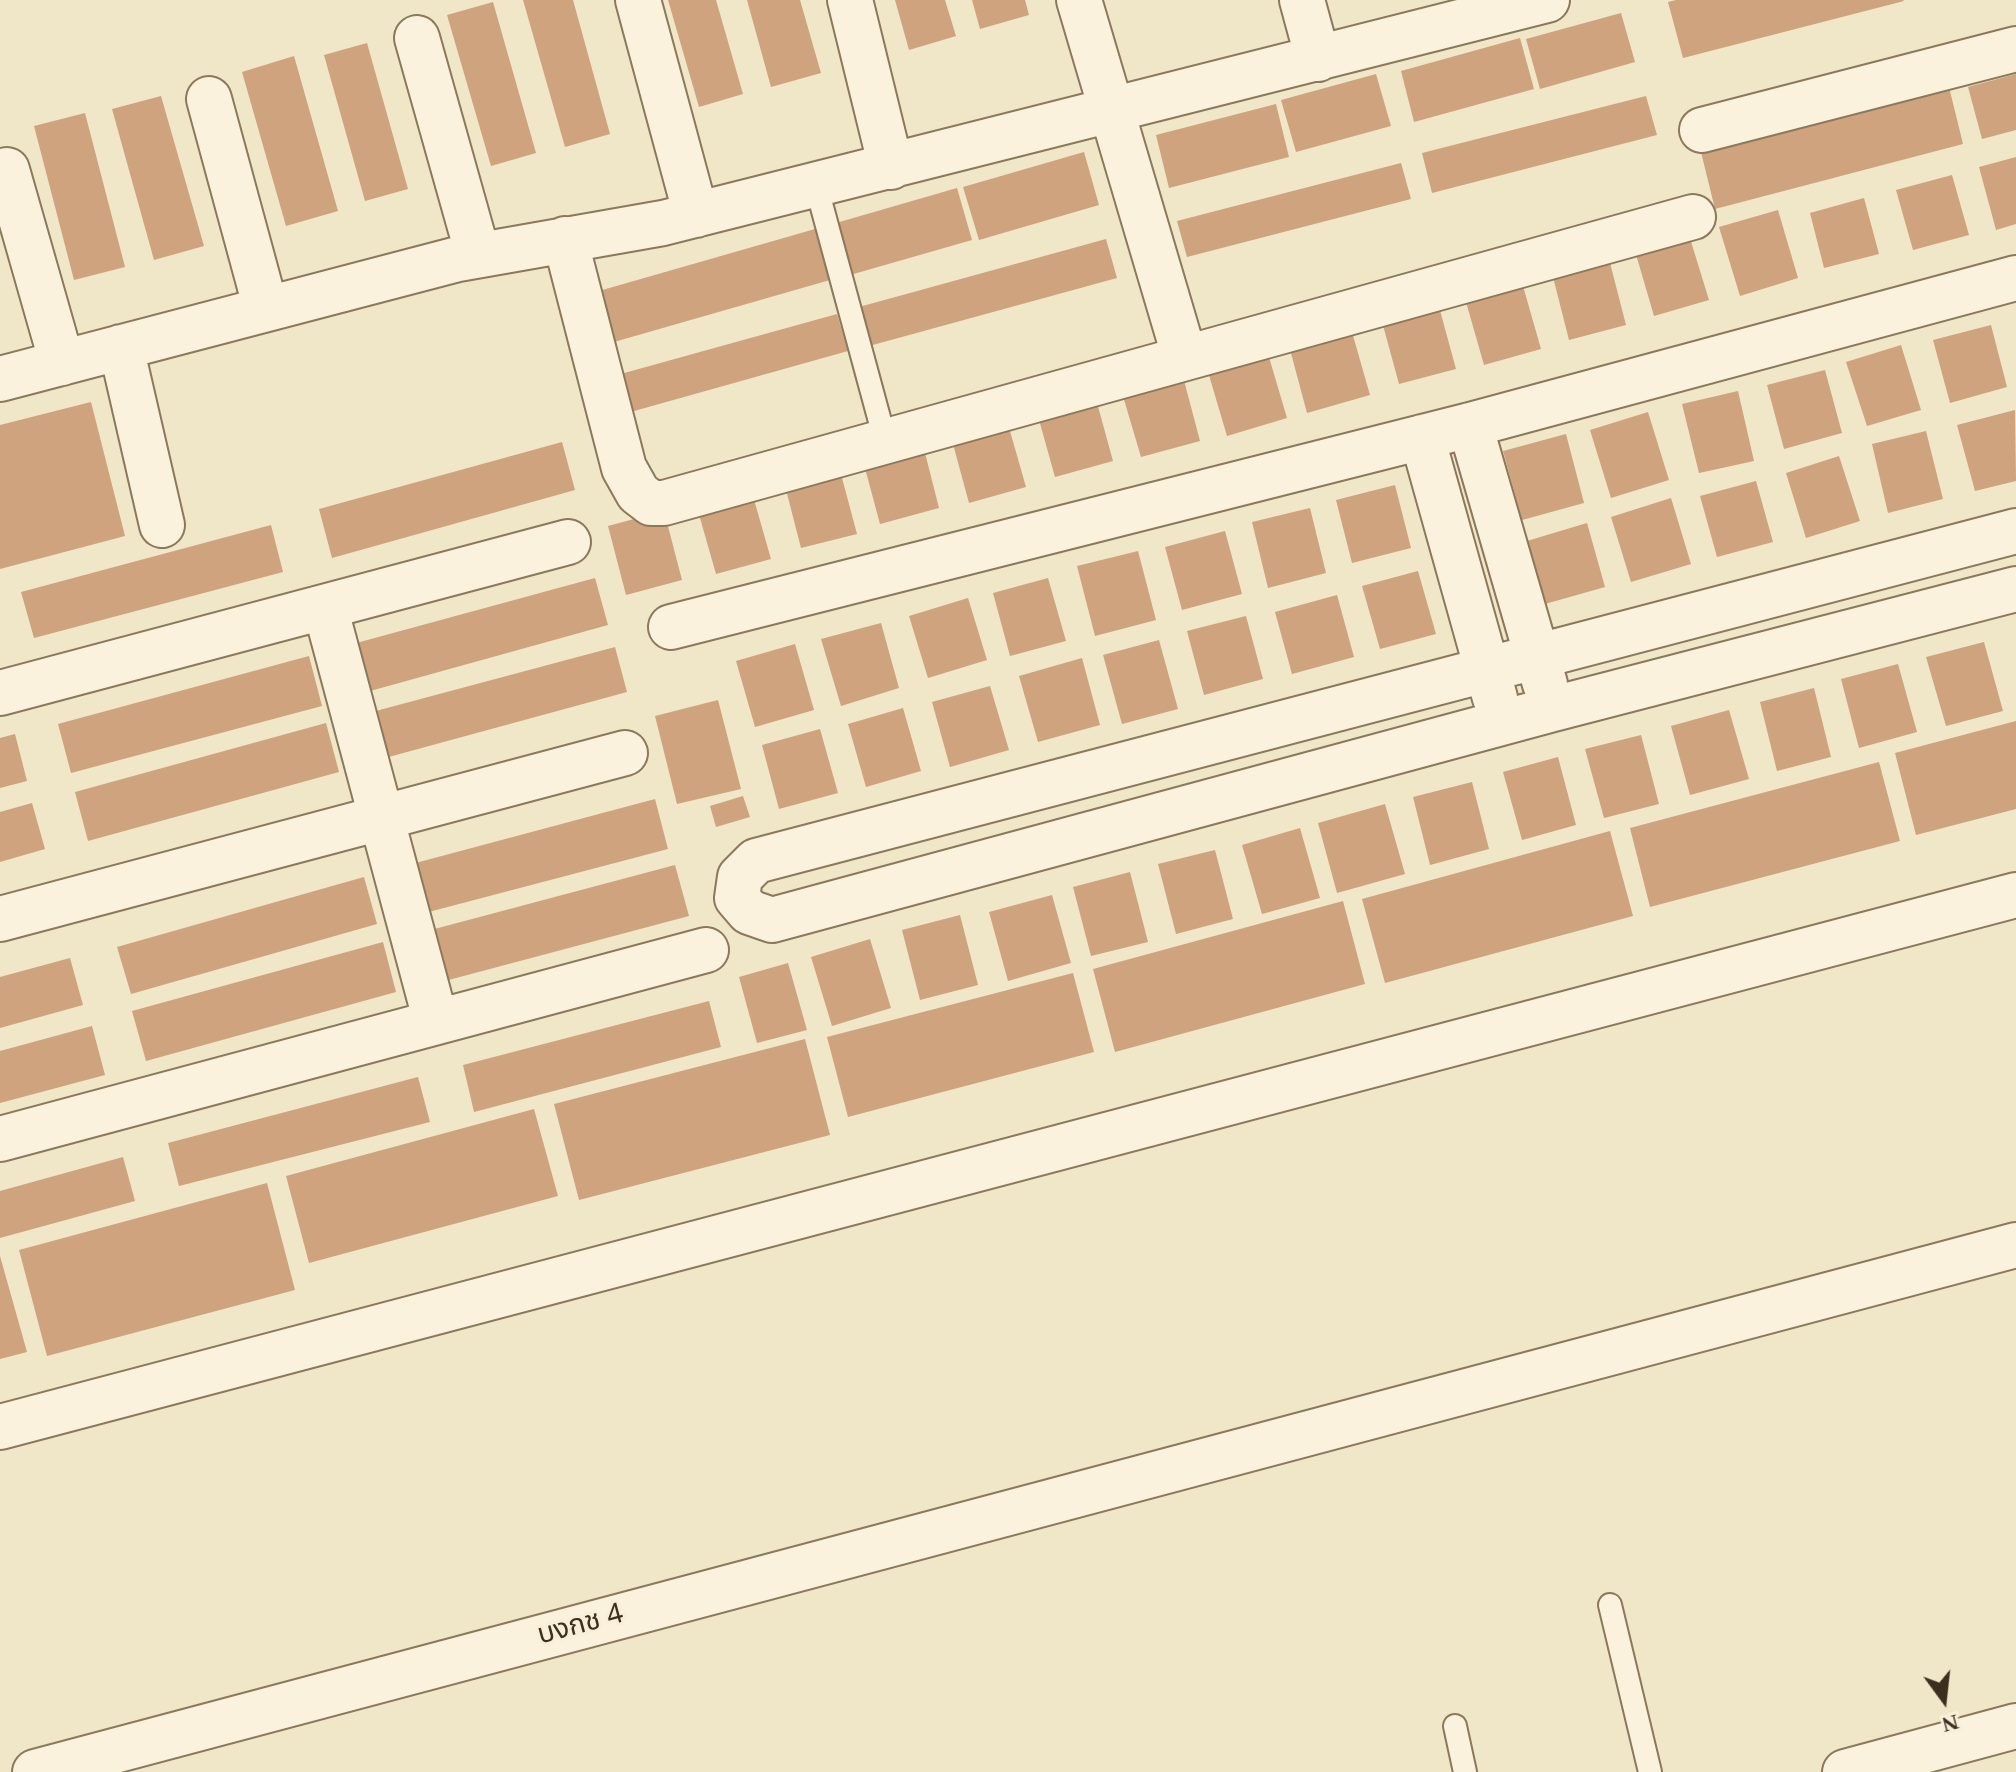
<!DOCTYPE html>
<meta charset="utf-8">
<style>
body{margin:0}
#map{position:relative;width:2016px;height:1772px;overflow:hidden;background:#f0e6c8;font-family:Georgia,serif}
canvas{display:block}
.north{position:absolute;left:1904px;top:1660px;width:80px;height:80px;-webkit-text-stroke:6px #f7efd8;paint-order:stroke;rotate:165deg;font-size:22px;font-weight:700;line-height:32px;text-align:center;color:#3d2f20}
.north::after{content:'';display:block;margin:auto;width:28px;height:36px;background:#3d2f20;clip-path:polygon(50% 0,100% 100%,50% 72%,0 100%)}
</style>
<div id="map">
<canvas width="2016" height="1772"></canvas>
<div class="north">N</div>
</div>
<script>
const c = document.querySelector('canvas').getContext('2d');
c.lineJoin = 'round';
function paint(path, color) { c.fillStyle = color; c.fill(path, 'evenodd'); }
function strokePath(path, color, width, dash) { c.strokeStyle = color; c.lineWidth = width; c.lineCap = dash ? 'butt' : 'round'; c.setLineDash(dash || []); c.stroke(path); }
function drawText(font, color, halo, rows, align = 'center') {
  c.font = font + ' Georgia,"Noto Sans Thai",serif'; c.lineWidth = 6; c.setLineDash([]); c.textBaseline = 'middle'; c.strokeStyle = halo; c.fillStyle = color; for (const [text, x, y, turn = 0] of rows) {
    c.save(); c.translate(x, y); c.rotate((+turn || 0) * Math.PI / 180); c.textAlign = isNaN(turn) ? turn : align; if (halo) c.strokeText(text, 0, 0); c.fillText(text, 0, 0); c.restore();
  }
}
const building = new Path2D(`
 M523,0H573L610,134L565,147Z
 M668,0H716L743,94L699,107Z
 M747,0H800L821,73L771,87Z
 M895,0H945L956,36L909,50Z
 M972,0H1025L1029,15L980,29Z
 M1676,0H1903L1904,1L1683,58L1668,2Z
 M493,2L536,153L491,166L447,15Z
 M1621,13L1635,62L1540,89L1526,39Z
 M1520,38L1534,89L1414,122L1401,71Z
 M367,43L408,189L365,201L324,55Z
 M294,56L338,211L286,226L242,72Z
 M1376,74L1391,126L1296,152L1281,100Z
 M2016,74V130L1982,139L1968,87Z
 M1949,87L1963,144L1715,209L1701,152Z
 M161,96L204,246L154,260L112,109Z
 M1646,96L1657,135L1432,193L1422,153Z
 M1276,104L1289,157L1169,188L1156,135Z
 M85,113L125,267L74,280L34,126Z
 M1084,152L1099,205L979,240L963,187Z
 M2016,157V224L1996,230L1979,167Z
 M1401,163L1411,199L1187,257L1177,221Z
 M1952,175L1969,235L1913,250L1896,190Z
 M957,188L972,240L850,275L836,223Z
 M1864,198L1879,254L1824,268L1810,213Z
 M1778,210L1798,278L1740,296L1719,227Z
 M815,229L830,280L607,344L592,293Z
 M1689,235L1709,300L1654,316L1635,251Z
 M1106,239L1117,278L869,346L859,307Z
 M1609,259L1626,325L1569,340L1552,273Z
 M1521,279L1541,349L1484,365L1464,295Z
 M1438,303L1456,369L1399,384L1381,318Z
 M837,314L848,351L627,413L617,375Z
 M1350,325L1370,395L1307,413L1288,342Z
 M1991,325L2007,387L1950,403L1933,340Z
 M1901,345L1921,410L1867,426L1846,362Z
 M1266,347L1287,418L1227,436L1206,365Z
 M1181,369L1200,441L1141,457L1120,386Z
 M1825,370L1842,433L1784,449L1767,385Z
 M1738,391L1754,461L1699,473L1682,404Z
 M1094,392L1113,461L1055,477L1036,409Z
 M91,402L125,536L0,569V425Z
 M2015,410L2016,481L1975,491L1957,425Z
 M1648,412L1669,480L1611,498L1590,430Z
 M1006,417L1026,487L969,503L950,433Z
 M1926,431L1943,499L1888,513L1872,444Z
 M1566,434L1584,503L1522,520L1503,451Z
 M922,441L939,508L880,524L862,457Z
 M562,442L575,490L332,558L319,509Z
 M1839,456L1860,521L1806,538L1786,473Z
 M838,463L857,534L801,548L783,478Z
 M1756,481L1773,542L1717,557L1700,496Z
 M1395,485L1411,548L1352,563L1336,500Z
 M751,489L771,559L716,574L696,504Z
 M1671,498L1691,564L1631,582L1611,517Z
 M1310,508L1326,573L1268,588L1252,522Z
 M664,511L682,580L626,595L608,526Z
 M1587,523L1605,587L1545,604L1527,541Z
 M271,525L283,572L34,638L21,592Z
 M1225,531L1242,594L1182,610L1165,547Z
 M1138,551L1156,620L1095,636L1077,566Z
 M1418,571L1436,634L1380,649L1362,586Z
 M595,578L608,625L363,693L349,645Z
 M1048,578L1066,641L1010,656L993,593Z
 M1337,595L1354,657L1292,674L1275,612Z
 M968,598L987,660L928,678L909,616Z
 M1246,616L1263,679L1204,695L1187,631Z
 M881,623L899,688L841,706L821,639Z
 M1159,640L1178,709L1122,724L1103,655Z
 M1984,642L2003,711L1946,726L1926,657Z
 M795,644L814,710L755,727L736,661Z
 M615,647L627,692L385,758L372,712Z
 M309,656L322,706L71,773L58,724Z
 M1082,658L1100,725L1038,742L1019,676Z
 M1898,664L1917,732L1859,748L1841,679Z
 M990,686L1009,750L950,767L932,702Z
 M1814,688L1831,757L1777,771L1760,702Z
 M718,700L741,789L677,804L655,716Z
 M903,708L921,771L866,787L848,724Z
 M1729,710L1749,779L1690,795L1671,726Z
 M2016,721V809L1916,835L1895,753Z
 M326,723L339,772L88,841L75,792Z
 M820,729L838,793L779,809L762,745Z
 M15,734L27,781L0,788V738Z
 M1641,735L1659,804L1604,818L1585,749Z
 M1558,757L1576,825L1522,840L1503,772Z
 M1879,762L1900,841L1650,907L1630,828Z
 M1472,782L1489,849L1430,865L1413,797Z
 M743,796L750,817L716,827L710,806Z
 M655,799L668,849L421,914L408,865Z
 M32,803L45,849L0,862V812Z
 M1385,804L1405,874L1337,893L1318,823Z
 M1300,828L1320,898L1262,914L1242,845Z
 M1610,831L1633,916L1385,983L1362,899Z
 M1215,850L1233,919L1176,934L1158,864Z
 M675,865L689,916L441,982L427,931Z
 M1130,872L1148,942L1091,956L1073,887Z
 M364,877L377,924L131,994L117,947Z
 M1052,895L1071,963L1008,981L989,912Z
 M1343,901L1365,984L1115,1052L1093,969Z
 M960,915L978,985L920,1000L902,930Z
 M870,939L891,1008L832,1026L811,957Z
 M383,942L396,992L146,1061L132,1011Z
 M70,958L83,1005L0,1028V977Z
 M788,963L807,1030L757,1043L739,977Z
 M1073,973L1094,1052L848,1117L827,1037Z
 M709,1001L721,1047L474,1112L463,1065Z
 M92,1026L105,1075L0,1103V1051Z
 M805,1039L830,1135L579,1200L554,1104Z
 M418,1077L430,1122L179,1186L168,1143Z
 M534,1109L558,1196L309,1263L286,1176Z
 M123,1157L135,1201L0,1238V1191Z
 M267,1183L295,1290L47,1356L19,1250Z
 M0,1256L27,1352L0,1359Z`);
const service = new Path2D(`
 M816,185L885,440
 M1610,1605L1650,1772
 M1455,1726L1465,1772`);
const minor = new Path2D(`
 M638,0L696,215
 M850,0L891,167
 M1079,0L1184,355
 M1302,0L1318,59
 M417,38L478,255
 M209,99L266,309
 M1702,130L2016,49
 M7,170L62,363
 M565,239L624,468L638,493L651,503H664L1693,217
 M121,347L162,525
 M0,379L458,259L663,223L1547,0
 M1470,425L1545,684
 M1422,437L1495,698
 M2016,531L756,861L740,877L737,898L749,912L772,920L1553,709L2016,589
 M325,607L436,1022
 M671,627L1470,425L2016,278
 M0,693L568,542
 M0,919L625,753
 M0,1139L706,950
 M0,1427L2016,895
 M35,1772L2016,1245
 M1845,1772L2016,1726`);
const streetNames = [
 ["บงกช 4",581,1627,-15]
];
paint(building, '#cea37d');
strokePath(service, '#8c785c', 26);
strokePath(minor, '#8c785c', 48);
strokePath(service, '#faf2dc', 22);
strokePath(minor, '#faf2dc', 44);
drawText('28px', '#3d2f20', '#f7efd8', streetNames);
</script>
